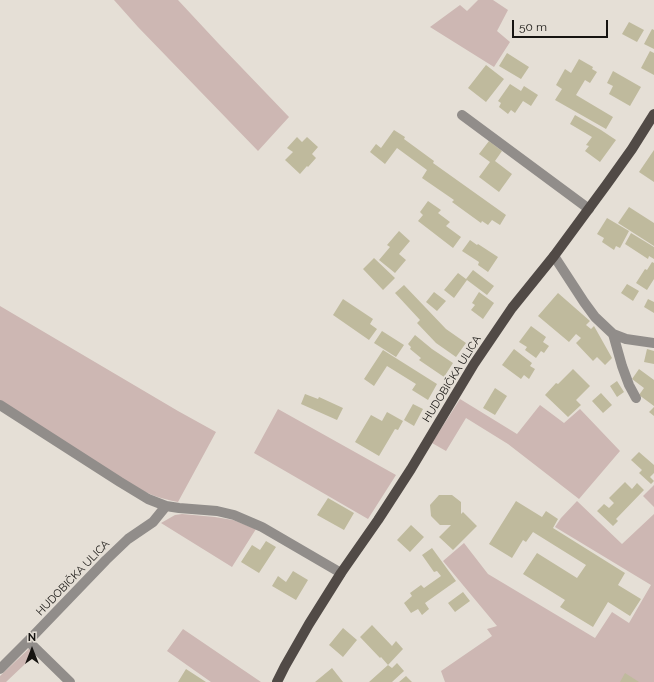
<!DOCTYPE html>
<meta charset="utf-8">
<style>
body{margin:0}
#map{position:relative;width:654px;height:682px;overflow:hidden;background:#e5dfd6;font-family:Raleway,sans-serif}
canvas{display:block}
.north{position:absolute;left:12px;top:630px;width:40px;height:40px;-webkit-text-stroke:3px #e5dfd6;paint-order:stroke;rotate:0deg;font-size:11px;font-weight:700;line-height:16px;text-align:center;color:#161411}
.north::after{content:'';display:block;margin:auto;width:14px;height:18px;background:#161411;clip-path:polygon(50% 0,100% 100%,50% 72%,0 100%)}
.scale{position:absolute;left:512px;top:20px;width:96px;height:18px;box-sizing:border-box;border:2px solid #161411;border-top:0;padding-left:5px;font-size:12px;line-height:14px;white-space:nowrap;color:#161411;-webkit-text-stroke:3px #e5dfd6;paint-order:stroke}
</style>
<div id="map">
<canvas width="654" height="682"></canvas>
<div class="north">N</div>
<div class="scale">50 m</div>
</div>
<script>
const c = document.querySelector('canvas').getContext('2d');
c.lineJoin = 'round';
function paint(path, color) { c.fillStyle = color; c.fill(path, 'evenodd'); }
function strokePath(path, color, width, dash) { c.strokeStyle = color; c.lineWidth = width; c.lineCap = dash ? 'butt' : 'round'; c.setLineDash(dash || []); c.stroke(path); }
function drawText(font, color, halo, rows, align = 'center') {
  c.font = font + ' Raleway,sans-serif'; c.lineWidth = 3.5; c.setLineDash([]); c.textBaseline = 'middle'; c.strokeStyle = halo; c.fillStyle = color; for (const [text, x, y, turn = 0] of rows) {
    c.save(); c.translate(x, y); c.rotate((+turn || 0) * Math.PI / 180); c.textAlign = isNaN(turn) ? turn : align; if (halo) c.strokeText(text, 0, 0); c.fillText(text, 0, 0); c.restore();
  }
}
const green = new Path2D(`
 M114,0H178L218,43L289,117L258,151L138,27Z
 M478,0H493L508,10L497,31L510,42L494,67L430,27L460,5L467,11Z
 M0,306L178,411L216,432L178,502C161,499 148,494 133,486L0,401Z
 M460,399L517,434L540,405L564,423L580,409L620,451L579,499L508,444L466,418L446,451L432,443Z
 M278,409L396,475L368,519L254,453Z
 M654,485V507L643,496Z
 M577,501L622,544L654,514V682H445L441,671L492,636L487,629L497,626L443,561L464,543L488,574L595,638L612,612L629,623L651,585L555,527L561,518Z
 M182,514L215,517L233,520L256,529L232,567L161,523L175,515Z
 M183,629L261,682H211L167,651Z
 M35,643L42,648L6,682H0V676Z`);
const building = new Path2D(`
 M629,22L644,30L637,42L622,34Z
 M652,29L654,30V49L644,44Z
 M650,51L654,53V75L641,68Z
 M507,53L529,67L521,79L499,66Z
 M579,59L593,67L592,69L597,72L590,83L585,80L576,95L613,117L606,129L555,100L562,89L556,85L565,69L571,73Z
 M486,65L504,79L486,102L468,88Z
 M613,71L641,87L630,106L609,94L613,86L607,83Z
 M510,84L521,91L524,86L538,95L531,106L523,101L515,113L511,110L508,114L499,107L501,103L498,101Z
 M575,115L601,130L616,140L600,162L585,151L589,146L586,145L592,137L570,124Z
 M394,130L405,137L404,139L434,161L433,163L506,215L500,225L492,220L488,225L482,221L481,223L452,202L454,200L422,178L427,170L397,148L385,164L370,152L376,144L381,148Z
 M297,137L302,142L307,137L318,147L312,154L316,158L308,167L307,166L300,174L285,160L293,152L287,148Z
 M489,141L502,151L495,161L512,174L499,192L479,177L490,162L479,154Z
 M654,150V182L639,172Z
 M428,201L441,210L438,213L450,222L446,226L461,237L453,248L418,221L423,215L420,212Z
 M629,207L654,223V246L618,223Z
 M607,218L629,231L620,248L616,246L614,250L602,242L604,238L597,234Z
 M399,231L410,241L399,254L406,260L395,273L379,260L390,247L387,245Z
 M631,233L654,247V259L649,256L648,259L625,244Z
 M470,240L477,245L478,244L498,257L488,272L478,265L479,262L462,251Z
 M374,258L395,278L383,290L363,269Z
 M652,262L654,263V279L647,290L636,283L645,269L647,270Z
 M473,270L494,286L487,295L467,280L454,298L444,290L458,273L466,279Z
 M627,284L639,291L633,301L621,293Z
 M404,285L446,329L466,343L456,357L436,343L417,323L420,320L395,293Z
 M434,292L446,301L437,311L426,302Z
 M479,292L494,303L483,319L471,310L475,305L472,303Z
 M558,293L590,321L586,325L591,329L594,326L612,358L605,365L597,357L593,361L576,343L581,338L576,334L569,342L538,316Z
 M343,299L373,319L370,324L377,329L369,340L333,315Z
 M648,299L654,302V313L644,307Z
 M531,326L546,337L543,342L549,346L544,353L541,351L536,358L525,350L527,347L519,342Z
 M382,331L404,345L396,357L374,343Z
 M415,335L432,349L453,363L444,377L419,360L421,358L410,349L411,347L408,344Z
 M514,349L532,363L530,366L535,369L529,379L524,375L521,379L502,365Z
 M647,349L654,351V364L644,362Z
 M383,350L437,384L428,400L412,390L416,384L387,366L374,386L364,379Z
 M573,369L590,386L576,400L581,405L568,417L545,395L556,383L558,384Z
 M639,369L654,380V406L639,395L644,388L632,379Z
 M617,381L624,392L617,397L610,386Z
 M495,388L507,396L495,415L483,408Z
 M601,393L612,405L603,413L592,401Z
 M305,394L318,399L319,397L343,408L337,420L301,404Z
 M413,404L423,409L414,426L404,420Z
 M654,407V416L649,412Z
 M387,412L403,421L398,430L395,429L379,456L355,442L371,415L382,421Z
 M639,452L654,465V473L650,477L654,481L651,484L639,473L642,470L631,460Z
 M625,482L632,489L637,483L644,490L616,519L618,521L613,526L597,511L604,504L609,508L614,503L609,498Z
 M439,495H452L461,502V514L463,512L477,526L453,550L439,537L451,525H440L431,516L430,505Z
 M328,498L354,513L344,530L317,515Z
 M516,501L542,517L546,511L558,519L553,528L625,573L618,585L641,599L630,616L608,602L593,627L560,607L565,600L523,574L537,553L577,578L586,565L533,532L526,542L523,540L512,558L489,544Z
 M411,525L424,537L410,552L397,540Z
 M266,541L276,547L259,573L241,562L252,545L260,550Z
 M432,548L456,581L425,603L429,609L422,615L418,609L411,613L404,603L412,596L410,593L421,585L424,588L441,576L437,571L434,572L422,555Z
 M293,571L308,580L296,600L272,586L278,576L286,582Z
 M463,592L470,601L455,612L448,603Z
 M372,625L392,646L396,641L403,649L388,665L381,657L380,658L360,637Z
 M343,628L357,640L343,657L329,645Z
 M397,663L404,671L392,682H369L388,665L392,668Z
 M332,668L343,682H315Z
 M186,669L206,682H178Z
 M625,673L639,682H620Z
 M406,676L412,682H399Z`);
const minor = new Path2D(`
 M462,115L589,209
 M554,256L584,302L595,317L613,334L626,339L654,343
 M613,334L622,366L629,385L636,398
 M0,405L120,482L148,499L166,506L179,508L217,511L234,515L262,527L341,573
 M28,641L70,682
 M0,669L32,637L106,560L128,539L153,522L166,506`);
const major = new Path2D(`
 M277,682L285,666L309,624L341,573L378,520L411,469L474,364L512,308L554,256L607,184L632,149L654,114`);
const streetNames = [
 ["HUDOBIČKA ULICA",452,379,-58],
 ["HUDOBIČKA ULICA",73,578,-46]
];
paint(green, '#cdb7b3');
paint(building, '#bfba9d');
strokePath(minor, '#918d8a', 10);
strokePath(major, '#514a46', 10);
drawText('11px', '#161411', '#e5dfd6', streetNames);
</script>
